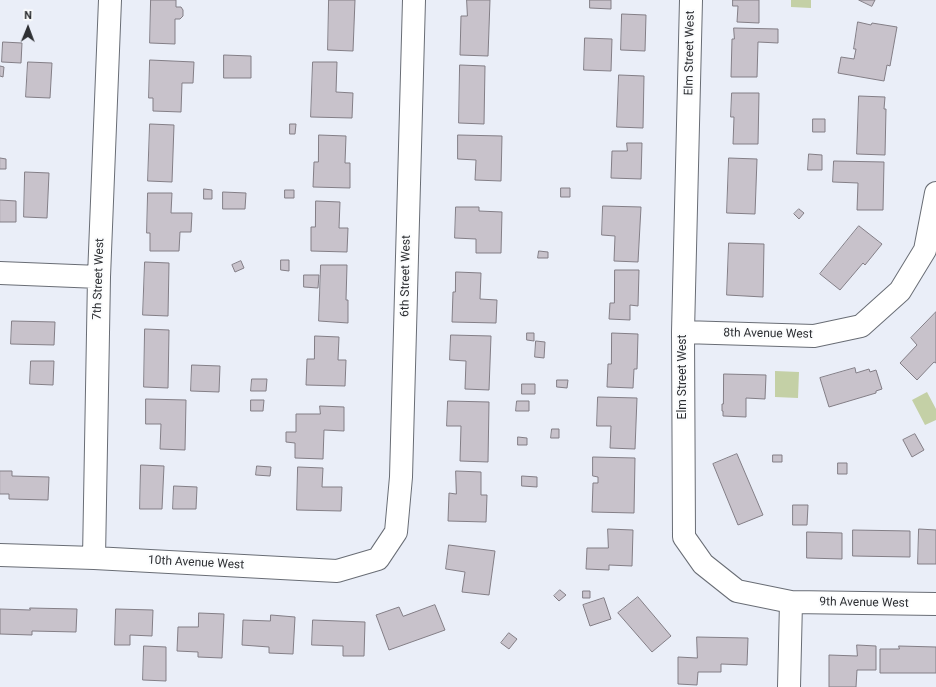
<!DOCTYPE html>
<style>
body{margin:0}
#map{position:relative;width:936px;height:687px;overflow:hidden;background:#eaeef8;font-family:Roboto,sans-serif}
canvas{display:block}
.north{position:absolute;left:8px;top:8px;width:40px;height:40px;-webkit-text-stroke:3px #fbfcfd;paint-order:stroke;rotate:1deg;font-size:11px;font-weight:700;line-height:16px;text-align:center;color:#2d2f33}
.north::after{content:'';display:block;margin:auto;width:14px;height:18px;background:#2d2f33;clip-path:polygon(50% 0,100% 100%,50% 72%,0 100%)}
</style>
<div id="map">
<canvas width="936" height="687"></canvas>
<div class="north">N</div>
</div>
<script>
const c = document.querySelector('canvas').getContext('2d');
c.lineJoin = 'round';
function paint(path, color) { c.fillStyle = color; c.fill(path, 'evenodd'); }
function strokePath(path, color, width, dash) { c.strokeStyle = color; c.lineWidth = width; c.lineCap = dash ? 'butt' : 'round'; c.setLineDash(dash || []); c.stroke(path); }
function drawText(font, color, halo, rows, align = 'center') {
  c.font = font + ' Roboto,sans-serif'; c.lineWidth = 4; c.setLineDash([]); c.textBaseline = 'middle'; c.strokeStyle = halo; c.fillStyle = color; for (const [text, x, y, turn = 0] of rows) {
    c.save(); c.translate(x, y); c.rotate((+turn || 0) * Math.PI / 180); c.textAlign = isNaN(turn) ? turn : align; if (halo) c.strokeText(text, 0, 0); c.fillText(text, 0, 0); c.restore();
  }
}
const green = new Path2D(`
 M791,0H811V8L791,7Z
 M775,371L799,372L798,398L775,397Z
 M927,392L936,409V420L925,425L912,400Z`);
const building = new Path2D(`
 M151,0H176V7H181L183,10V16L180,19H175V44L150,43Z
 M329,0H355L353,51L328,50Z
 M467,0H490L488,56L460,55L461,16H467Z
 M590,0H611V9L590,8Z
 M733,0H759V23L737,22L738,6H733Z
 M859,0H875L872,6Z
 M622,14L646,15L645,51L621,50Z
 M858,22L871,25L872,23L897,27L890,66L887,65L884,81L838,73L841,57L854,59L856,49H854Z
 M734,28L778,29V43L758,42L757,77H731L732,39H734Z
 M585,38L612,39L611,71L584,70Z
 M3,42L22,43L21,63L2,62Z
 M224,55L251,56V78H224Z
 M150,60L194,62L193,83H182L181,112L153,111V98H149Z
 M28,62L52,63L50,98L26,97Z
 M313,62H337L336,92L353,93L352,118L311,117Z
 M460,65L485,66L484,124L459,123Z
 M0,66L4,67L3,77L0,76Z
 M619,75L644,76L643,128L617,127Z
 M732,93H759L758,144H733L734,117H731Z
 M859,96L885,97L884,109H886L885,155L857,154Z
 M813,119H825V132H813Z
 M150,124L174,125L172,182L148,181Z
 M290,124H296L295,134H290Z
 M319,135L346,136L345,163H350V188L313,187L314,162H318Z
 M458,135L502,136L501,181L475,180L476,160L458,159Z
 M627,143H642L641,179L611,178L612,151H627Z
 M809,154L822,155V170H808Z
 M0,158L6,159V169H0Z
 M729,158L757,159L755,214L727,213Z
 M834,161L884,162L883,210H857L858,183L833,182Z
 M25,172L49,173L47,218L24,217Z
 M561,188H570V197H561Z
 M204,189L212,190V199H204Z
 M285,190H294V198H285Z
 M223,192L246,193L245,209H223Z
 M148,193H172L171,213H192L191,232H180L179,251H150V233H147Z
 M0,200L16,201V222H0Z
 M316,201L340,202L339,228H348L347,252L311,251V227H315Z
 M603,206L641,207L638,262L614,261L615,236L602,235Z
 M456,207H479V211L502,212L501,253H476V239L455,238Z
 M799,209L804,213L799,219L794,214Z
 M859,226L882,244L865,265L863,263L840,290L820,274Z
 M729,243L764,244L763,297L727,295Z
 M539,251L548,252V258H538Z
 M281,260H289V271L281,270Z
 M241,261L244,268L235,272L232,265Z
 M145,262L169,263L168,316L143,315Z
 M321,265H347L346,300H348V323L319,321Z
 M615,270H639L638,306L630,305V320L609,319L610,303H614Z
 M456,272L481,273L480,299L497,300L496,323L452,322L453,292H455Z
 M304,275H319L318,288L304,287Z
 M936,312V363L934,362L917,380L900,363L917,345L911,338Z
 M12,321L55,322L54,345L11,344Z
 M145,329L169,330L168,388L144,387Z
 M527,333H534V341L527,340Z
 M612,333L638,334L637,369H634L633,388L607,387L608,364H611Z
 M451,335L491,336L489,390L465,389L466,361L450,360Z
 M315,336L339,337L338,360H346L345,386L306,385L307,359H314Z
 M536,341L545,342L544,358L535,357Z
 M31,361H54L53,385L30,384Z
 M192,365L220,366L219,392L191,391Z
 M855,368L856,373L869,369L870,372L876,370L882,389L876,391V393L829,407L820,378Z
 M724,374L766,375L765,399L746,398V417L723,416V411H722V404H723Z
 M252,379H267L266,391H251Z
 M557,380H568L567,388L557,387Z
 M522,384H535V394H522Z
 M598,397L637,398L635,449L610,448L611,426H597Z
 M146,399L186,400L185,450L160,449L161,424H146Z
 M251,400H264L263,411H251Z
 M448,401L489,402L488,462L460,461L461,426H447Z
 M517,401H529V411H516Z
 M320,406L344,407V431L324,430L323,459L295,458V443L286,442V432H296V414H320Z
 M552,429H559V438H551Z
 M915,434L924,450L912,457L903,440Z
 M518,437L527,438V445H518Z
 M737,454L763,515L738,525L713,464Z
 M773,455H782V462H773Z
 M593,457L635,458L634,513L592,512L593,483H598V477L593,476Z
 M838,463H847V474H838Z
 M141,465L164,466L162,509H140Z
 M257,466L271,467L270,476L256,475Z
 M298,467L323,468L322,487H342L341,511L297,510Z
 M0,471H12V476L49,477L48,500L9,499V494H0Z
 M456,471L481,472V495H487L486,522L448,521L449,493L456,494Z
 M522,476L537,477V487L522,486Z
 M174,486L197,487L196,509H173Z
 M793,505H808L807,525H793Z
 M608,529L633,530L632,566L609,565V570L586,569L587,548H608Z
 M919,529L936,530V564H918Z
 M853,530L910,531V557L853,556Z
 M807,532L842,533V559L807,558Z
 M449,545L495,551L489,595L462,592L465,572L446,569Z
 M560,590L566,595L559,601L554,596Z
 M583,591H590V598H583Z
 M638,597L671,636L652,652L618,613Z
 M604,598L611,619L590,626L583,605Z
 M435,605L445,630L389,650L376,615L399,607L403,616Z
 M30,608L77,609L76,632L32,631V635L0,634V609L30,610Z
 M116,609L153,610L152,636L130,635V645H115Z
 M199,613L224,614L222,658L198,657V652L177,651L178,627H198Z
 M271,615L295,617L293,654L269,653V647L242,645L243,620L270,621Z
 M313,620L365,622L364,656H343V646L312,645Z
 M509,633L517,639L509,649L501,643Z
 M697,637L748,638L747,665L721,664V672H698L697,685L678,684V657L697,658Z
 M857,645L876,646V670H857L856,687H829V655L857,656Z
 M144,646L166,647V681L143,680Z
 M899,646L936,647V673H880V649H899Z`);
const minor = new Path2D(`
 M691,0L683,332L684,537L703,564L737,591L791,602L789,687
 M0,273L99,277
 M683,332L814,336L861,326L900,291L925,250L936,193
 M0,555L94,558L337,571L378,559L396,532L401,477L414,0
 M94,558L99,277L110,0
 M791,602L936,604`);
const streetNames = [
 ["Elm Street West",690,53,-89],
 ["6th Street West",406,276,-89],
 ["7th Street West",99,279,-88],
 ["8th Avenue West",768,334,1],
 ["Elm Street West",683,377,-90],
 ["10th Avenue West",196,563,3],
 ["9th Avenue West",864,603,1]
];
paint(green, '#c4d0a6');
paint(building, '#c8c2cb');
strokePath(building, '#837e86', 1);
strokePath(minor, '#696d75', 24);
strokePath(minor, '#fff', 22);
drawText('12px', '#2d2f33', '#fbfcfd', streetNames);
</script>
